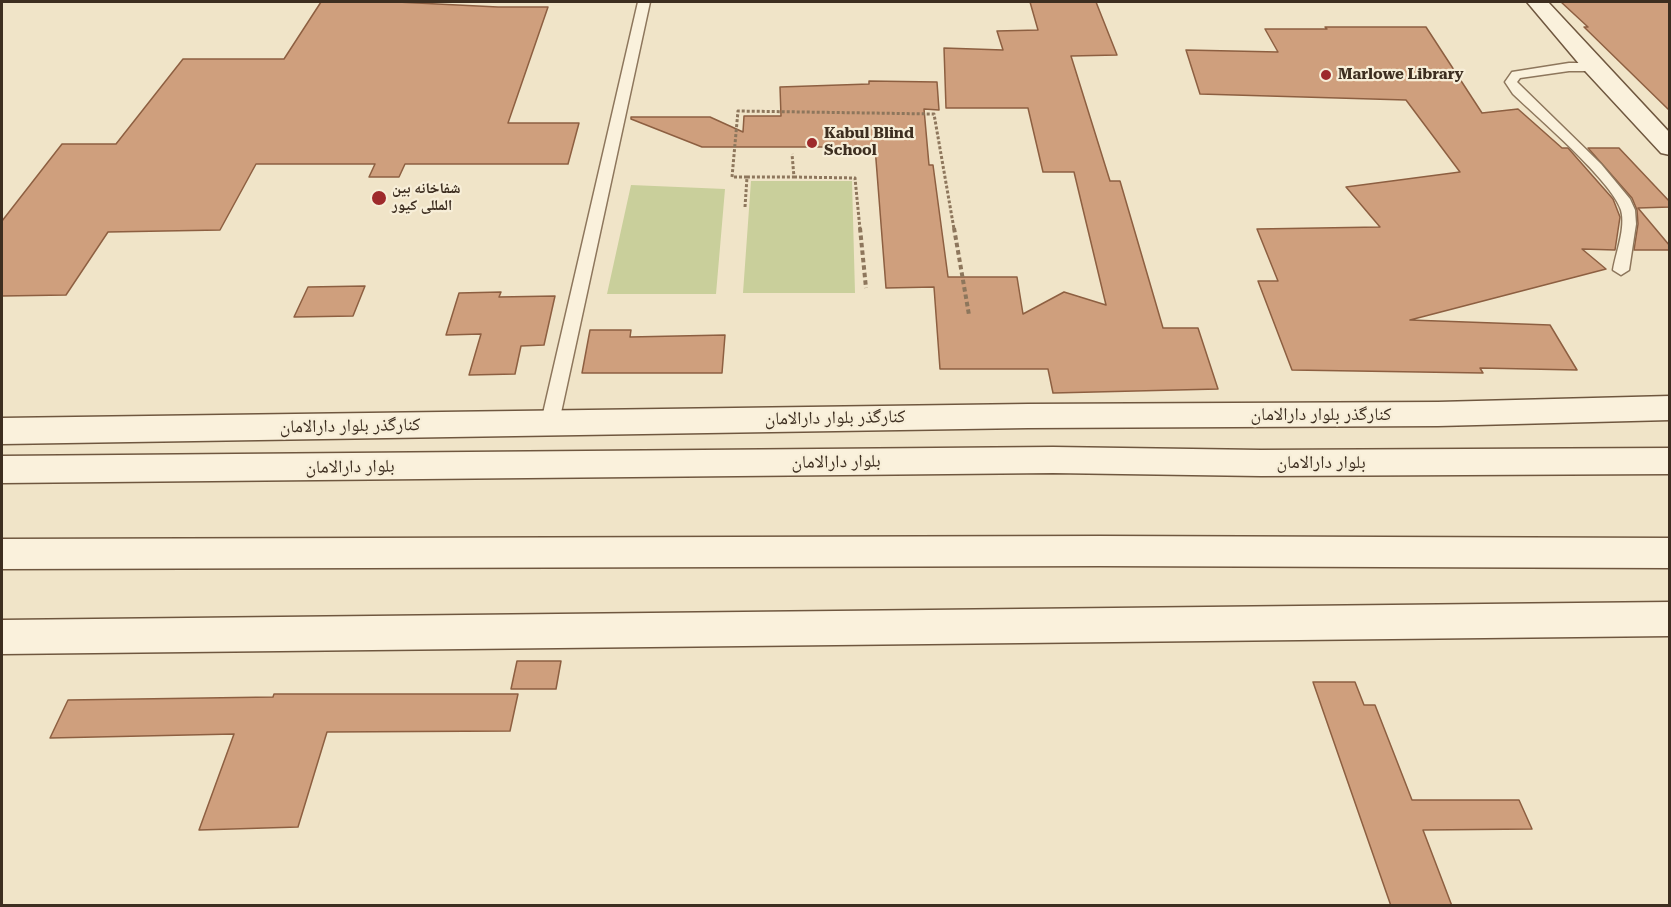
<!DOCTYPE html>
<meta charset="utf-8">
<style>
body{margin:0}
#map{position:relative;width:1671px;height:907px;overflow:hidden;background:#f0e4c8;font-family:"Roboto Serif",serif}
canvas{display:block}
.frame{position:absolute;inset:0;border:3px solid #3d2e20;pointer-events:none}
</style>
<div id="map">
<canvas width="1671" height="907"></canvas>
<div class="frame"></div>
</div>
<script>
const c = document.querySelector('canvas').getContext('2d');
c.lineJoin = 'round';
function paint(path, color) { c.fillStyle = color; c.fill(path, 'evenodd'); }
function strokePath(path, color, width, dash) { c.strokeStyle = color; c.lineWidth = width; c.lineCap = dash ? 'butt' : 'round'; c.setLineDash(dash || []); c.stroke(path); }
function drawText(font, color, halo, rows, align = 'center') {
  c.font = font + ' "Roboto Serif","Noto Naskh Arabic",serif'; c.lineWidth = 4.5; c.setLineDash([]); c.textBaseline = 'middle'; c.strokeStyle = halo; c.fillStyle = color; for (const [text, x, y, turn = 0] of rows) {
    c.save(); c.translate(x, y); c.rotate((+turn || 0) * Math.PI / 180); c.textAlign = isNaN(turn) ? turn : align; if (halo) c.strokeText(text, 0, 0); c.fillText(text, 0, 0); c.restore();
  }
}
const green = new Path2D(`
 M751,181H852L855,293H743Z
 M631,185L725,189L716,294H607Z`);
const building = new Path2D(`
 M321,2H397L498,7H548L508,123H579L568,164H405L399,177H369L375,164H256L220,230L108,232L66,295L2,296V221L62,144H116L183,59H284Z
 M1030,2H1096L1117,55L1071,56L1110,181H1120L1163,328H1198L1218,389L1053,393L1048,369H940L934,287L886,288L875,147H702L631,119V117H710L743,132L744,116H781L780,87L869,84V81L937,82L939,110L924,109L929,165H933L948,277H1017L1023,314L1064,292L1106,305L1074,172H1043L1028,108H946L944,48L1003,50L997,31L1038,30Z
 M1561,2H1670V111L1584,27H1588Z
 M1325,27H1426L1482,113L1518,109L1562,148H1568L1613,199L1620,217L1615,250L1582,249L1606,269L1410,320L1550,325L1577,370L1480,368L1483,373L1292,370L1258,281H1278L1257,229L1380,227L1346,187L1460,172L1406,100L1200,94L1186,50L1278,52L1265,29H1327Z
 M1588,148H1619L1670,202V207L1638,208L1670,246V250H1634L1638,224L1637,210L1632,198Z
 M365,286L353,316L294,317L308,287Z
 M501,292L499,297L555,296L544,345L521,346L515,374L469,375L481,334L446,335L459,293Z
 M590,330H631L630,337L725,335L722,373H582Z
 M517,661H561L556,689H511Z
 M1313,682H1355L1364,705H1375L1412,800H1519L1532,829L1423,830L1452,906H1391Z
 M274,694H518L510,731L327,732L298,827L199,830L234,734L50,738L68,700L273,697Z`);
const pathFar1 = new Path2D(`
 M747,177H732L738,111L934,114L954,229
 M794,177L855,178L860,229
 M745,207L747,177H794L792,154`);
const path = new Path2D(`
 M860,228L866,288
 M954,228L969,315`);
const lane = new Path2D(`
 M638,2H650L559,422L556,427L550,429L544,427L541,422Z
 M1569,63H1594L1600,67L1594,71H1569L1520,78L1517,82L1601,164L1630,199L1635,210L1636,224L1629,270L1621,275L1613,270C1616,252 1626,228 1621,210C1612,181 1537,117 1513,94L1505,82L1512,72Z`);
const secondary = new Path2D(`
 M1527,2H1548L1670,133V155L1661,153L1586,72Z
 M1670,396V420L1438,426L1028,428L2,444V418L1028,404L1438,402Z
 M1053,447L1261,450L1670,448V474L1261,476L1053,473L2,483V456Z
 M1100,536L1670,538V568L1100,566L2,569V539Z
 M1670,602V636L2,654V620Z`);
const markers = [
 [1326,75,6,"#9e2a2b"],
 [812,143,6,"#9e2a2b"],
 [379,198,8,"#9e2a2b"]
];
const farPoinames = [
 ["Marlowe Library",1338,75],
 ["Kabul Blind",824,134],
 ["School",824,151],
 ["شفاخانه بین",392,189],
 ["المللی کیور",392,206]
];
const streetNames = [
 ["کنارگذر بلوار دارالامان",1321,415],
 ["کنارگذر بلوار دارالامان",835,418,-1],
 ["کنارگذر بلوار دارالامان",350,426,-1],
 ["بلوار دارالامان",836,462,-1],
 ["بلوار دارالامان",1321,463],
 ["بلوار دارالامان",350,467,-1]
];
paint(green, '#c9cf9b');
paint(building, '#cf9f7d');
strokePath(building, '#8d5f41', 1.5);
strokePath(lane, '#8d765c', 3);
strokePath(secondary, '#6f573f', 3);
strokePath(pathFar1, '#8d765c', 3, [3, 2]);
strokePath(path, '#8d765c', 4, [4.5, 3]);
paint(lane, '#faf1dc');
paint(secondary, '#faf1dc');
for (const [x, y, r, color] of markers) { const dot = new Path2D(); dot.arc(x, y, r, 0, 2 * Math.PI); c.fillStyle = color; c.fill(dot); strokePath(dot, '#f7eed8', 2); }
drawText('bold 15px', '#3d2e20', '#f7eed8', farPoinames, 'left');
drawText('18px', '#3d2e20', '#f7eed8', streetNames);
</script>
